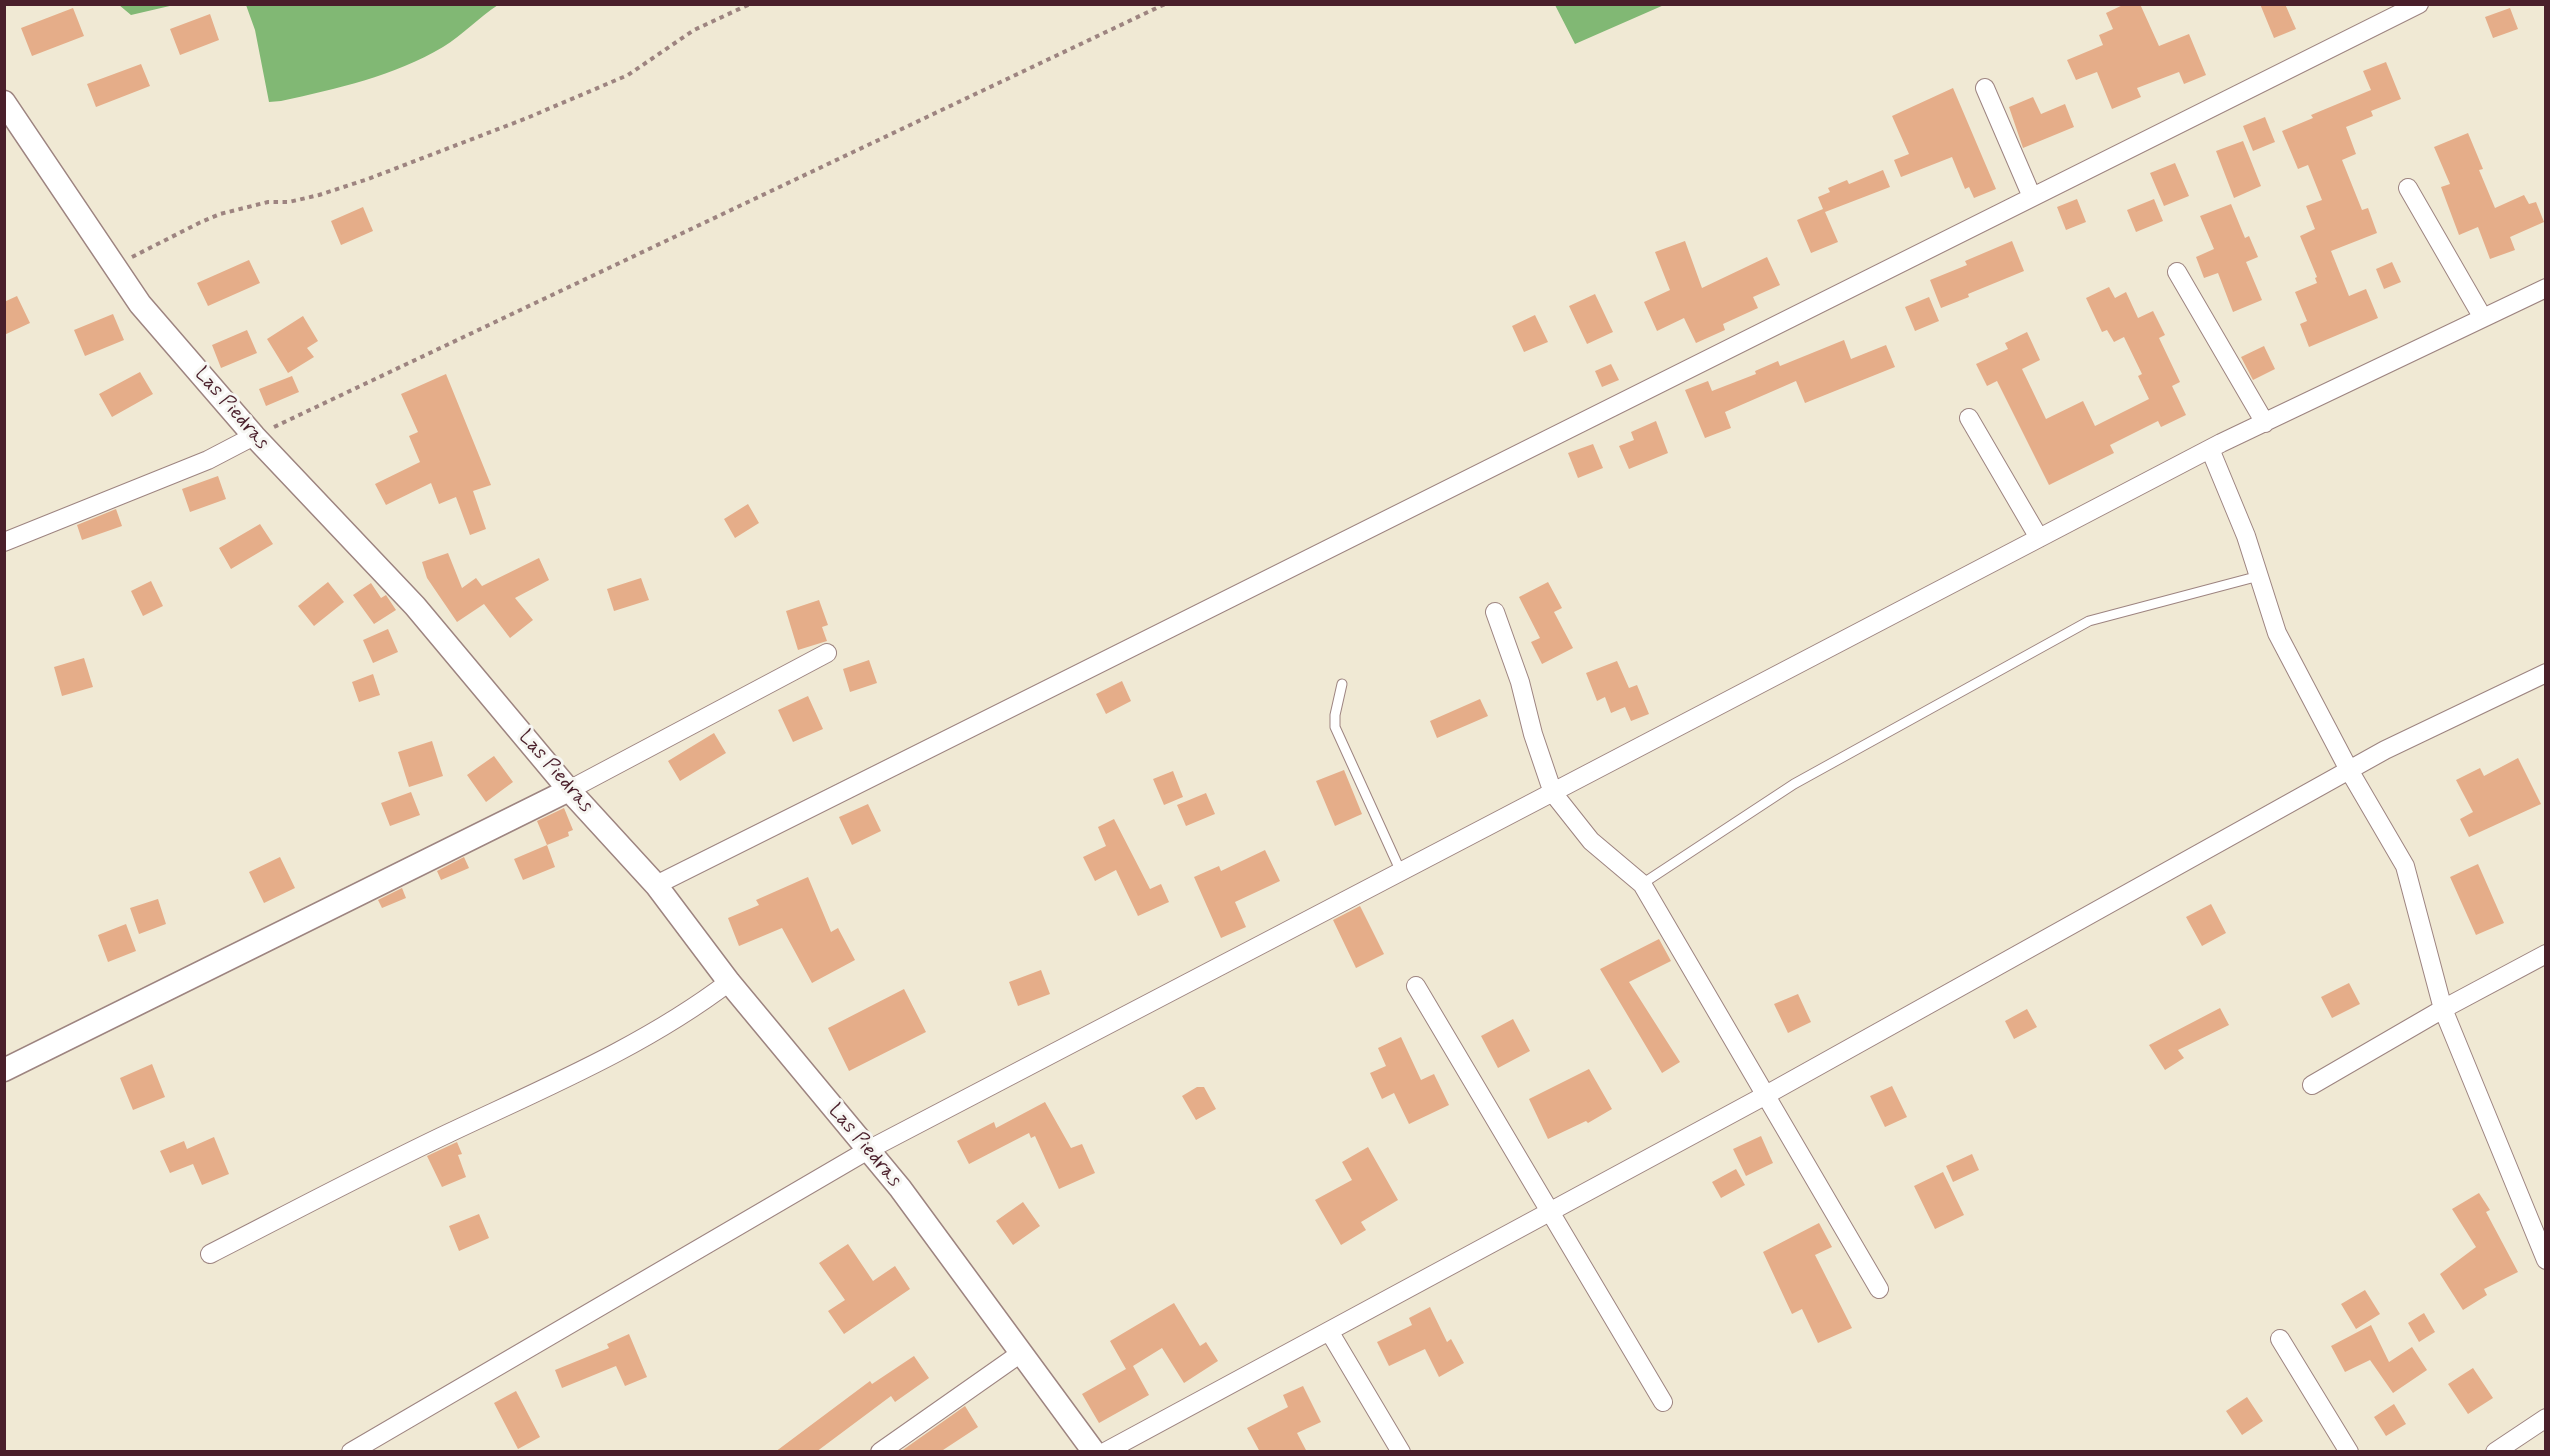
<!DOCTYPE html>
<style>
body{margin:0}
#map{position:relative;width:2550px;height:1456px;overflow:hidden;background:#f0e9d4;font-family:Mynerve,sans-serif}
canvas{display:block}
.frame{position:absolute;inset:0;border:6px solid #4a1f2b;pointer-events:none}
</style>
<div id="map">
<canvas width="2550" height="1456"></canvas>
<div class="frame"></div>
</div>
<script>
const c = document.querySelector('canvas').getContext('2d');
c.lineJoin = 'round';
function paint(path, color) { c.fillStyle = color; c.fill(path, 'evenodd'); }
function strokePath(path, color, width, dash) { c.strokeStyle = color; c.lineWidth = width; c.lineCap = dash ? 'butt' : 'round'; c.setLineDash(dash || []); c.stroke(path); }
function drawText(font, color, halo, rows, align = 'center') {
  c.font = font + ' Mynerve,sans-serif'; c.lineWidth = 6; c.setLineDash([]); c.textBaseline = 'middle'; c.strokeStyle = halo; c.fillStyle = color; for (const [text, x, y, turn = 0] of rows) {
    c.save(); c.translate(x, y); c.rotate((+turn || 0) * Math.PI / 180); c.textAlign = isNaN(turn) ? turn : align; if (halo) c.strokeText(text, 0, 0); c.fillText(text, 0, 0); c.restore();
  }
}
const forest = new Path2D(`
 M119,5H174L131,15Z
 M246,5L247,4L498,5C479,17 463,35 443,47C394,76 336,89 281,101L269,102L255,30Z
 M1555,5H1664L1575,44Z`);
const building = new Path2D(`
 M2125,4H2140L2159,46L2189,34L2206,75L2184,84L2179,72L2137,88L2141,97L2112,109L2097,72L2076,80L2067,60L2103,45L2099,35L2113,29L2106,13Z
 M2260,4H2285L2296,29L2274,38Z
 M73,8L84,36L32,56L21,28Z
 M2510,8L2518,29L2493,38L2485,17Z
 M210,14L219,40L180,55L170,29Z
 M2386,62L2401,99L2371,111L2373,116L2346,127L2356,154L2342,160L2362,210L2368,208L2377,233L2331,251L2349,296L2366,289L2378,318L2309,347L2300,324L2307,321L2295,292L2317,283L2315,278L2317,277L2300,236L2315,229L2306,206L2322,200L2308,165L2298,169L2282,131L2313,118L2311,115L2371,90L2363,71Z
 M141,64L150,86L96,107L87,84Z
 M1953,88L1996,189L1974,198L1969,187L1965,189L1952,157L1901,177L1894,160L1909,154L1892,116Z
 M2033,97L2041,114L2065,104L2074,127L2023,148L2009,107Z
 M2265,117L2275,142L2253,151L2243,126Z
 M2468,133L2483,169L2479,170L2495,208L2524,195L2529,204L2536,202L2544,222L2510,237L2515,250L2490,259L2478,227L2459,235L2441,187L2450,184L2434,147Z
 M2243,141L2261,186L2234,198L2216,151Z
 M2175,163L2189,196L2164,206L2150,173Z
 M1883,170L1890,187L1825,212L1838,242L1811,253L1797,220L1823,209L1818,197L1830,192L1828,188L1847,180L1849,184Z
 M2077,199L2086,222L2066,230L2057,207Z
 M2154,199L2163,221L2136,232L2127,210Z
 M2231,204L2245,238L2249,236L2258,257L2246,262L2262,300L2233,312L2218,273L2204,278L2196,257L2214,249L2200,216Z
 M363,207L373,231L341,245L331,221Z
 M1685,241L1702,288L1767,257L1780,285L1753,297L1758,308L1723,324L1725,330L1696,343L1684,318L1657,331L1644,302L1670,290L1655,252Z
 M2012,241L2024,271L1968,294L1969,297L1941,308L1930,280L1967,265L1965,261Z
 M249,260L260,283L208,306L197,283Z
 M2392,262L2401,282L2384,289L2376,269Z
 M2109,287L2115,298L2126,292L2138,318L2153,311L2165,335L2159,338L2180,382L2172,386L2186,415L2161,427L2158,421L2110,445L2114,453L2049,485L1997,381L1987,386L1976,364L2008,349L2005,343L2027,332L2040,360L2022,369L2046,419L2083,401L2095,426L2149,399L2138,376L2142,374L2124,337L2114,342L2107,330L2102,332L2086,298Z
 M1595,294L1613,332L1587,344L1569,306Z
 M17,296L30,323L4,335V302Z
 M1929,297L1939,321L1915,331L1905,307Z
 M113,314L124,340L85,356L74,330Z
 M1535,315L1548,342L1524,352L1512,326Z
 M303,316L318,341L307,348L314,357L288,373L267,339Z
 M247,330L257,353L221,368L212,345Z
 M1844,340L1851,359L1886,345L1895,367L1805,403L1796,381L1725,412L1731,428L1705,438L1685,390L1708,381L1712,391L1756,374L1755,371L1778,361L1780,366Z
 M2264,346L2275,369L2253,380L2241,357Z
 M1611,364L1619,380L1602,387L1595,371Z
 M140,372L153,394L112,417L99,394Z
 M446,374L491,485L473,491L486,529L470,535L456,497L439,504L431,483L386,505L375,484L420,462L409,436L418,432L401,394Z
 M292,376L299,392L266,406L259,389Z
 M1656,421L1668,453L1629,469L1619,446L1634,440L1631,432Z
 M1593,444L1603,468L1578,478L1568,453Z
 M218,476L226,499L190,512L182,489Z
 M748,504L759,523L735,538L724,519Z
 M116,509L122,526L82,540L77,525Z
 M260,524L273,544L231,569L219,548Z
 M448,553L462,588L476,578L482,586L539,558L549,580L515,598L533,620L510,638L484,604L457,622L427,578L422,562Z
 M641,578L649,600L614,611L607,589Z
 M151,581L163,606L143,616L131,591Z
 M328,582L344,602L314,626L298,606Z
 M1548,582L1562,608L1554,612L1573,648L1542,664L1531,642L1540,638L1519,597Z
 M371,583L381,598L386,595L396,610L374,624L353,595Z
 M819,600L828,625L822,627L827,641L798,650L786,611Z
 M388,629L398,652L373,663L363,640Z
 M84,658L93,687L62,696L54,667Z
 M869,660L877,683L850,692L843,669Z
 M1617,661L1629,688L1637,685L1649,714L1631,721L1625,707L1611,713L1605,697L1597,701L1586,673Z
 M373,674L380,695L359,702L352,682Z
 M1122,681L1131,701L1106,714L1096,694Z
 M808,696L823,729L793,742L778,710Z
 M1480,699L1488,716L1437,738L1430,721Z
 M714,733L726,753L680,781L668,761Z
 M432,741L443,776L409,787L398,752Z
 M494,756L513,782L486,802L467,775Z
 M2518,758L2541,804L2469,837L2460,819L2473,812L2456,780L2480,768L2484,776Z
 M1344,770L1362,814L1335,826L1316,781Z
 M1173,771L1183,797L1164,805L1153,779Z
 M411,792L420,815L390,826L381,803Z
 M1206,793L1215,814L1186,826L1177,805Z
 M868,804L881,831L852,845L839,817Z
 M564,808L573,830L568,832L569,836L547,845L537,821Z
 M1114,819L1150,889L1161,884L1169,902L1138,916L1116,870L1095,881L1083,857L1106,846L1098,827Z
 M547,845L555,867L523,880L514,859Z
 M1265,850L1280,881L1235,902L1246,927L1221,938L1194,877L1219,866L1221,871Z
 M280,857L295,888L264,903L249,872Z
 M464,857L469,868L441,880L437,871Z
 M2478,864L2504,923L2476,935L2450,877Z
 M808,877L831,932L838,928L855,960L812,983L782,928L739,946L728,918L759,905L756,900Z
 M402,888L406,898L382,908L378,900Z
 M158,899L166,924L139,934L130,908Z
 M2211,904L2226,933L2202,946L2186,917Z
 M1360,906L1384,954L1356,968L1333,920Z
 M126,924L136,951L108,962L98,935Z
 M1659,939L1671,961L1629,982L1680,1062L1662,1073L1600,969Z
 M1041,970L1050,994L1018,1006L1009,982Z
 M2349,983L2360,1004L2332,1018L2321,997Z
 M904,989L926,1032L849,1071L828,1028Z
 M1798,994L1811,1022L1788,1033L1774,1004Z
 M2220,1008L2229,1025L2178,1050L2184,1058L2165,1070L2149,1045Z
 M2027,1009L2037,1027L2014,1039L2005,1021Z
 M1513,1019L1530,1051L1498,1068L1481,1036Z
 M1401,1037L1421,1080L1434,1074L1449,1105L1409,1124L1394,1093L1382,1099L1370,1073L1386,1066L1378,1048Z
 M152,1064L165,1097L133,1110L120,1078Z
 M1589,1069L1612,1109L1588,1123L1586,1121L1548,1139L1529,1099Z
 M1892,1086L1907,1117L1885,1127L1870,1096Z
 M1197,1087H1204L1216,1109L1196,1120L1182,1096Z
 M1045,1102L1071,1148L1082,1144L1095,1173L1059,1189L1035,1136L1031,1138L1029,1133L969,1164L957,1141L994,1122L996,1128Z
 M1761,1136L1773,1163L1746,1176L1733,1149Z
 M214,1137L229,1174L202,1185L193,1164L170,1173L160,1151L184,1141L187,1149Z
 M457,1142L462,1154L458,1155L466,1177L442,1187L427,1156Z
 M1368,1147L1398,1200L1361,1222L1366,1230L1341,1245L1315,1200L1352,1180L1342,1162Z
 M1972,1154L1979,1170L1953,1182L1946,1166Z
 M1736,1169L1745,1185L1721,1198L1712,1182Z
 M1943,1172L1964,1215L1935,1229L1914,1186Z
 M2479,1193L2490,1210L2486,1212L2518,1272L2484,1289L2487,1295L2463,1310L2440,1274L2476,1247L2452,1209Z
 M1023,1202L1040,1226L1013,1245L996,1221Z
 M479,1214L489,1238L459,1251L449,1226Z
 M1819,1223L1832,1247L1815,1255L1852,1328L1818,1343L1802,1309L1792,1314L1763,1252Z
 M848,1244L873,1281L895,1266L910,1289L844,1334L828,1311L845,1300L819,1263Z
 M2365,1290L2380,1314L2356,1329L2341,1304Z
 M1174,1303L1200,1346L1206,1342L1218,1361L1184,1383L1162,1348L1133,1366L1149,1395L1099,1423L1082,1394L1126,1369L1110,1341Z
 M1430,1307L1447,1342L1451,1339L1464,1363L1439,1377L1425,1349L1389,1366L1377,1342L1412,1325L1409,1318Z
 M2424,1313L2435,1332L2419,1342L2408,1323Z
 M2371,1325L2389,1362L2412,1347L2427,1370L2393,1393L2370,1360L2345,1372L2331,1346Z
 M629,1334L647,1377L625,1386L616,1366L562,1388L555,1370L609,1348L607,1344Z
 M914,1356L929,1378L895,1402L891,1396L816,1452H775L870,1381L872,1384Z
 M2473,1368L2493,1398L2468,1414L2448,1384Z
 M1303,1386L1321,1422L1297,1433L1307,1452H1260L1247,1428L1288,1407L1283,1395Z
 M516,1391L540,1437L518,1449L494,1403Z
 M2247,1397L2263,1421L2242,1435L2226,1411Z
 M2394,1404L2406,1424L2386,1436L2374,1417Z
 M965,1406L978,1427L940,1452H900Z`);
const path = new Path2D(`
 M132,257L199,223L220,214L268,202H289L319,195L368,179L527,118L628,75L694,30L750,4
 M274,427L1165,4`);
const service = new Path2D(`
 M1342,684L1335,715V727L1401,872
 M1642,884L1794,784L2089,621L2259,576`);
const minor = new Path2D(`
 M1985,88L2032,197
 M2408,188L2483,318
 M2177,272L2265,423
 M1969,418L2039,538
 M2210,449L2246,536L2277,633L2349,770L2405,866L2443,1009L2546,1260
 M4,542L208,460L254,436
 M1495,612L1520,682L1533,734L1553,793L1591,841L1642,884L1879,1289
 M569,790L827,653
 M656,885L2419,4
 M1416,986L1663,1402
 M2312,1085L2443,1009L2546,954
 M210,1254C290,1213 369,1171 449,1133C544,1088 645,1046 729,982
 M1329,1331L1401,1452
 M2280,1339L2349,1452
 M351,1452L868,1150L2221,443L2546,288
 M880,1452L1021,1353
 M1105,1452L1766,1095L2385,750L2546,673
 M2495,1452L2546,1418`);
const tertiary = new Path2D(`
 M4,102L140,304L254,436L415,606L569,790L656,885L729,982L900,1188L1094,1452
 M4,1070L569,790`);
const streetNames = [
 ["Las Piedras",231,409,49],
 ["Las Piedras",555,772,49],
 ["Las Piedras",864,1146,50]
];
paint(forest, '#81b874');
paint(building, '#e5ad89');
strokePath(service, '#9d8480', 11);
strokePath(minor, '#9d8480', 20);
strokePath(tertiary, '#9d8480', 25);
strokePath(path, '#9d8480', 4, [4.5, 4.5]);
strokePath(service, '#fff', 9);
strokePath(minor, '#fff', 18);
strokePath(tertiary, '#fff', 22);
drawText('20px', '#4a1f2b', '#f6f6f2', streetNames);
</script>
